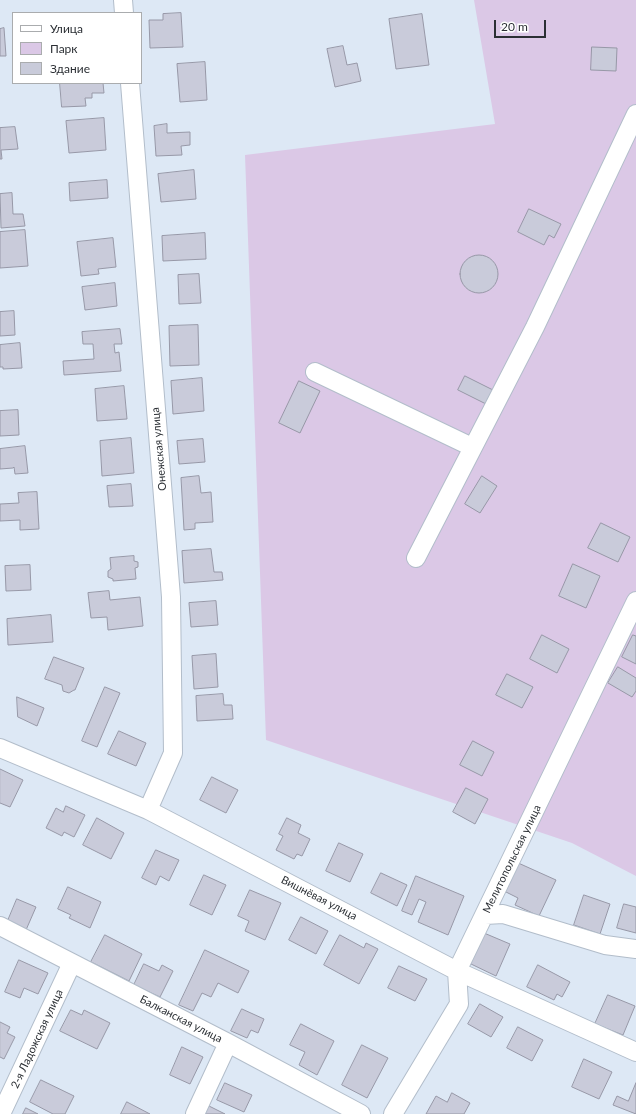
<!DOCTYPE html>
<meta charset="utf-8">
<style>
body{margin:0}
#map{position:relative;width:636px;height:1114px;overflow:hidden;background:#dde8f5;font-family:Lato,sans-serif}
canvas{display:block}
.legend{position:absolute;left:12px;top:12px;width:130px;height:72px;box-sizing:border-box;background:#fff;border:1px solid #aaacae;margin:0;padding:5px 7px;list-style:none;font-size:12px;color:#2b2f34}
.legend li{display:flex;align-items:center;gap:8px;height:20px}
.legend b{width:20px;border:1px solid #aaacae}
.scale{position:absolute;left:494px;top:20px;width:52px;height:18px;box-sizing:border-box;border:2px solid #2b2f34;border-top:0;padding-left:5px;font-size:12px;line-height:14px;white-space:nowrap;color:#2b2f34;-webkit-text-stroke:3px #fff;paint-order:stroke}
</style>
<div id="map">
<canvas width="636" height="1114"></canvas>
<ul class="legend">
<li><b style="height:5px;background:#fff"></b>Улица</li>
<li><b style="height:11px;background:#dbc8e6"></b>Парк</li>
<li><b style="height:11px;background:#c9cbda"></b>Здание</li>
</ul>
<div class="scale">20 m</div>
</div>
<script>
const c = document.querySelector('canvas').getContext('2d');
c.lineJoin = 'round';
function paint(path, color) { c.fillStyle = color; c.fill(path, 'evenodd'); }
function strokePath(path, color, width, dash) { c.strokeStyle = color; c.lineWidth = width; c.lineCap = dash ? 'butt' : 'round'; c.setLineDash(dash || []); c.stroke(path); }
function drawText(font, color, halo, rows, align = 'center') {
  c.font = font + ' Lato,sans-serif'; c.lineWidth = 3; c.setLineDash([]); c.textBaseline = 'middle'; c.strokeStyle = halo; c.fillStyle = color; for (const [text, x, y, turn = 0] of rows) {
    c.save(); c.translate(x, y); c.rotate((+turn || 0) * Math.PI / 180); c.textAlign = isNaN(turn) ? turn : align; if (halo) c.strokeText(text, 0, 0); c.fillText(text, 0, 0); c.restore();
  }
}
const green = new Path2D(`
 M474,0H636V876L572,843L266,740L245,155L495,124Z`);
const building = new Path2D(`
 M181,13L183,47L150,48L149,20H163V14Z
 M422,14L429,65L396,69L389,19Z
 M4,28L6,56H0V29Z
 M343,46L347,65L357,63L361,81L335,87L327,49Z
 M592,47L617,48L616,71L591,70Z
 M205,62L207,100L180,102L177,64Z
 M60,83H103L104,93H92V98H85L86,106L62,107Z
 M104,118L106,150L69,153L66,121Z
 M167,124V133L190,132V145L181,146L182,155L156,156L154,126Z
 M15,127L18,149L1,150L2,159H0V128Z
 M194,170L196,199L161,202L158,174Z
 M107,180L108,198L70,201L69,183Z
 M12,193L13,214H23L25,226L1,228L0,194Z
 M529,209L561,224L554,238L549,235L544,245L518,232Z
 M25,230L28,266L0,268V232Z
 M205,233L206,259L163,261L162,236Z
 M113,238L116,267L98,269L99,274L81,276L77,242Z
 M460 274a19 19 0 1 1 38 0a19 19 0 1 1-38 0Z
 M199,274L201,303L179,304L178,275Z
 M115,283L117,306L85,310L82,287Z
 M14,311L15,335L0,336V312Z
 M198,325L199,365L170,366L169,326Z
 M120,329L122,344H114L115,353L119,352L121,371L64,375L63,361L94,359L93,344H83L82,332Z
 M20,343L22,368L3,369V367H0V345Z
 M465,376L493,390L486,404L458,390Z
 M202,378L204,411L173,414L171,381Z
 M299,381L320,391L300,433L279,423Z
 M124,386L127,419L97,421L95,389Z
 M18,410L19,435L0,436V411Z
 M131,438L134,473L102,476L100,441Z
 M203,439L205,462L179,464L177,441Z
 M25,446L28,473L15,474L14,467L13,468L0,469V449Z
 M199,476L201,493L211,492L213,522L195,523V529L184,530L181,478Z
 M482,476L497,486L480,513L465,504Z
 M131,484L133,506L109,507L107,486Z
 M37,492L39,529L20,530V520L0,521V504L19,503L18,493Z
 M601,523L630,537L618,562L588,548Z
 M211,549L214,572H222L223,580L184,583L182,551Z
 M134,556V561L138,562V567L135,568L136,579L113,581V579L108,577V571L111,569L110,558Z
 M573,564L600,576L586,608L559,596Z
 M30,565L31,590L6,591L5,566Z
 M109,591L110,600L140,597L143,626L108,630L107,617L91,618L88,593Z
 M216,601L218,625L191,627L189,603Z
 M51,615L53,642L8,645L7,619Z
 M542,635L569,649L557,673L530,659Z
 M633,635L636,636V664L622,657Z
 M216,654L218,687L194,689L192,656Z
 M54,657L84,668L75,690H74L69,693L63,691L62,685L45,679Z
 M618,667L636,678V691L632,697L608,683Z
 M507,674L533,687L522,708L496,695Z
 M105,687L120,693L97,747L82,741Z
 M223,694L224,705H232L233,719L197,721L196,696Z
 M17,697L44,708L37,726L18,717Z
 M119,731L146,743L136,766L108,754Z
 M473,741L494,752L482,776L460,765Z
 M0,769L23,780L10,807L0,803Z
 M212,777L238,790L226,813L200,800Z
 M466,788L488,799L475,824L453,812Z
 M66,806L85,815L74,837L64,832L62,836L46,828L56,808L63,812Z
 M97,818L124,833L111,859L83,845Z
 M287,818L301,825L298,833L310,839L302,856L297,854L294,859L276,850L283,836L279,834Z
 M339,843L363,854L350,882L326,871Z
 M156,850L179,860L169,881L160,876L156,885L142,878Z
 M516,862L556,880L539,916L515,905L518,898L502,890Z
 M381,873L407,885L397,906L371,893Z
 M204,875L226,885L212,915L190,905Z
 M416,876L464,896L448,935L418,922L426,902L419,899L412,915L402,911Z
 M68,887L101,902L90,928L69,918L71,915L58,909Z
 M250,890L281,903L265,940L245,931L249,921L238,916Z
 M584,895L610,904L600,934L574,925Z
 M17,899L36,907L26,930L7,923Z
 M624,904L636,907V933L617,928Z
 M301,917L328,931L316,954L289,940Z
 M484,933L510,944L496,976L471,964Z
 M105,935L142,954L129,981L91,962Z
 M340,935L364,948L366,943L378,949L359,984L324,965Z
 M205,950L249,971L238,993L218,983L211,997L202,993L193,1011L179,1005Z
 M19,960L48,973L38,994L24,988L20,998L5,992Z
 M144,964L159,971L162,965L173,971L160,997L134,985Z
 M538,965L570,982L562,997L557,994L554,1000L527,987Z
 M399,966L427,979L415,1001L388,988Z
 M608,995L635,1006L623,1035L595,1024Z
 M480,1004L503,1017L491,1037L468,1024Z
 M242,1009L264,1019L258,1033L251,1030L247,1038L231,1031Z
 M71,1010L82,1015L84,1010L110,1023L97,1049L60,1031Z
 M0,1022L10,1027L7,1033L15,1037L4,1059L0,1057Z
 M301,1024L334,1041L317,1075L299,1065L305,1052L290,1045Z
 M518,1027L543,1040L532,1061L507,1048Z
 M362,1045L388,1058L367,1098L342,1085Z
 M182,1047L203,1057L190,1084L170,1075Z
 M584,1059L612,1072L599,1099L572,1087Z
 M41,1080L74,1096L65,1114H53L30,1102Z
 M225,1083L252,1095L244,1112L217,1100Z
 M636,1083V1114L613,1105L617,1096L628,1101Z
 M452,1093L470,1103L464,1114H426L436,1096L447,1102Z
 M127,1102L150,1114H121Z
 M209,1106L225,1114H205Z
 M26,1108L38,1114H23Z`);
const minor = new Path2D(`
 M123,0L124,13
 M130,83L171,597L173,753L148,810
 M315,372L472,447
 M416,558L535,327L636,114
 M0,748L148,810L457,971L636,1052
 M485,915L503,914L605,945L636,949
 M0,926L228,1043L361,1114
 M1,1114L72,963
 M195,1114L228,1043
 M393,1114L459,1004L457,971L636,601`);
const streetNames = [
 ["Онежская улица",159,449,-95],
 ["Мелитопольская улица",512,859,-64],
 ["Вишнёвая улица",319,898,27],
 ["Балканская улица",181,1019,27],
 ["2-я Ладожская улица",37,1039,-65]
];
paint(green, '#dbc8e6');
paint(building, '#c9cbda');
strokePath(building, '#9798a7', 1);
strokePath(minor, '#b2bdca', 20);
strokePath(minor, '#fff', 18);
drawText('11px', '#2b2f34', '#fff', streetNames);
</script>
